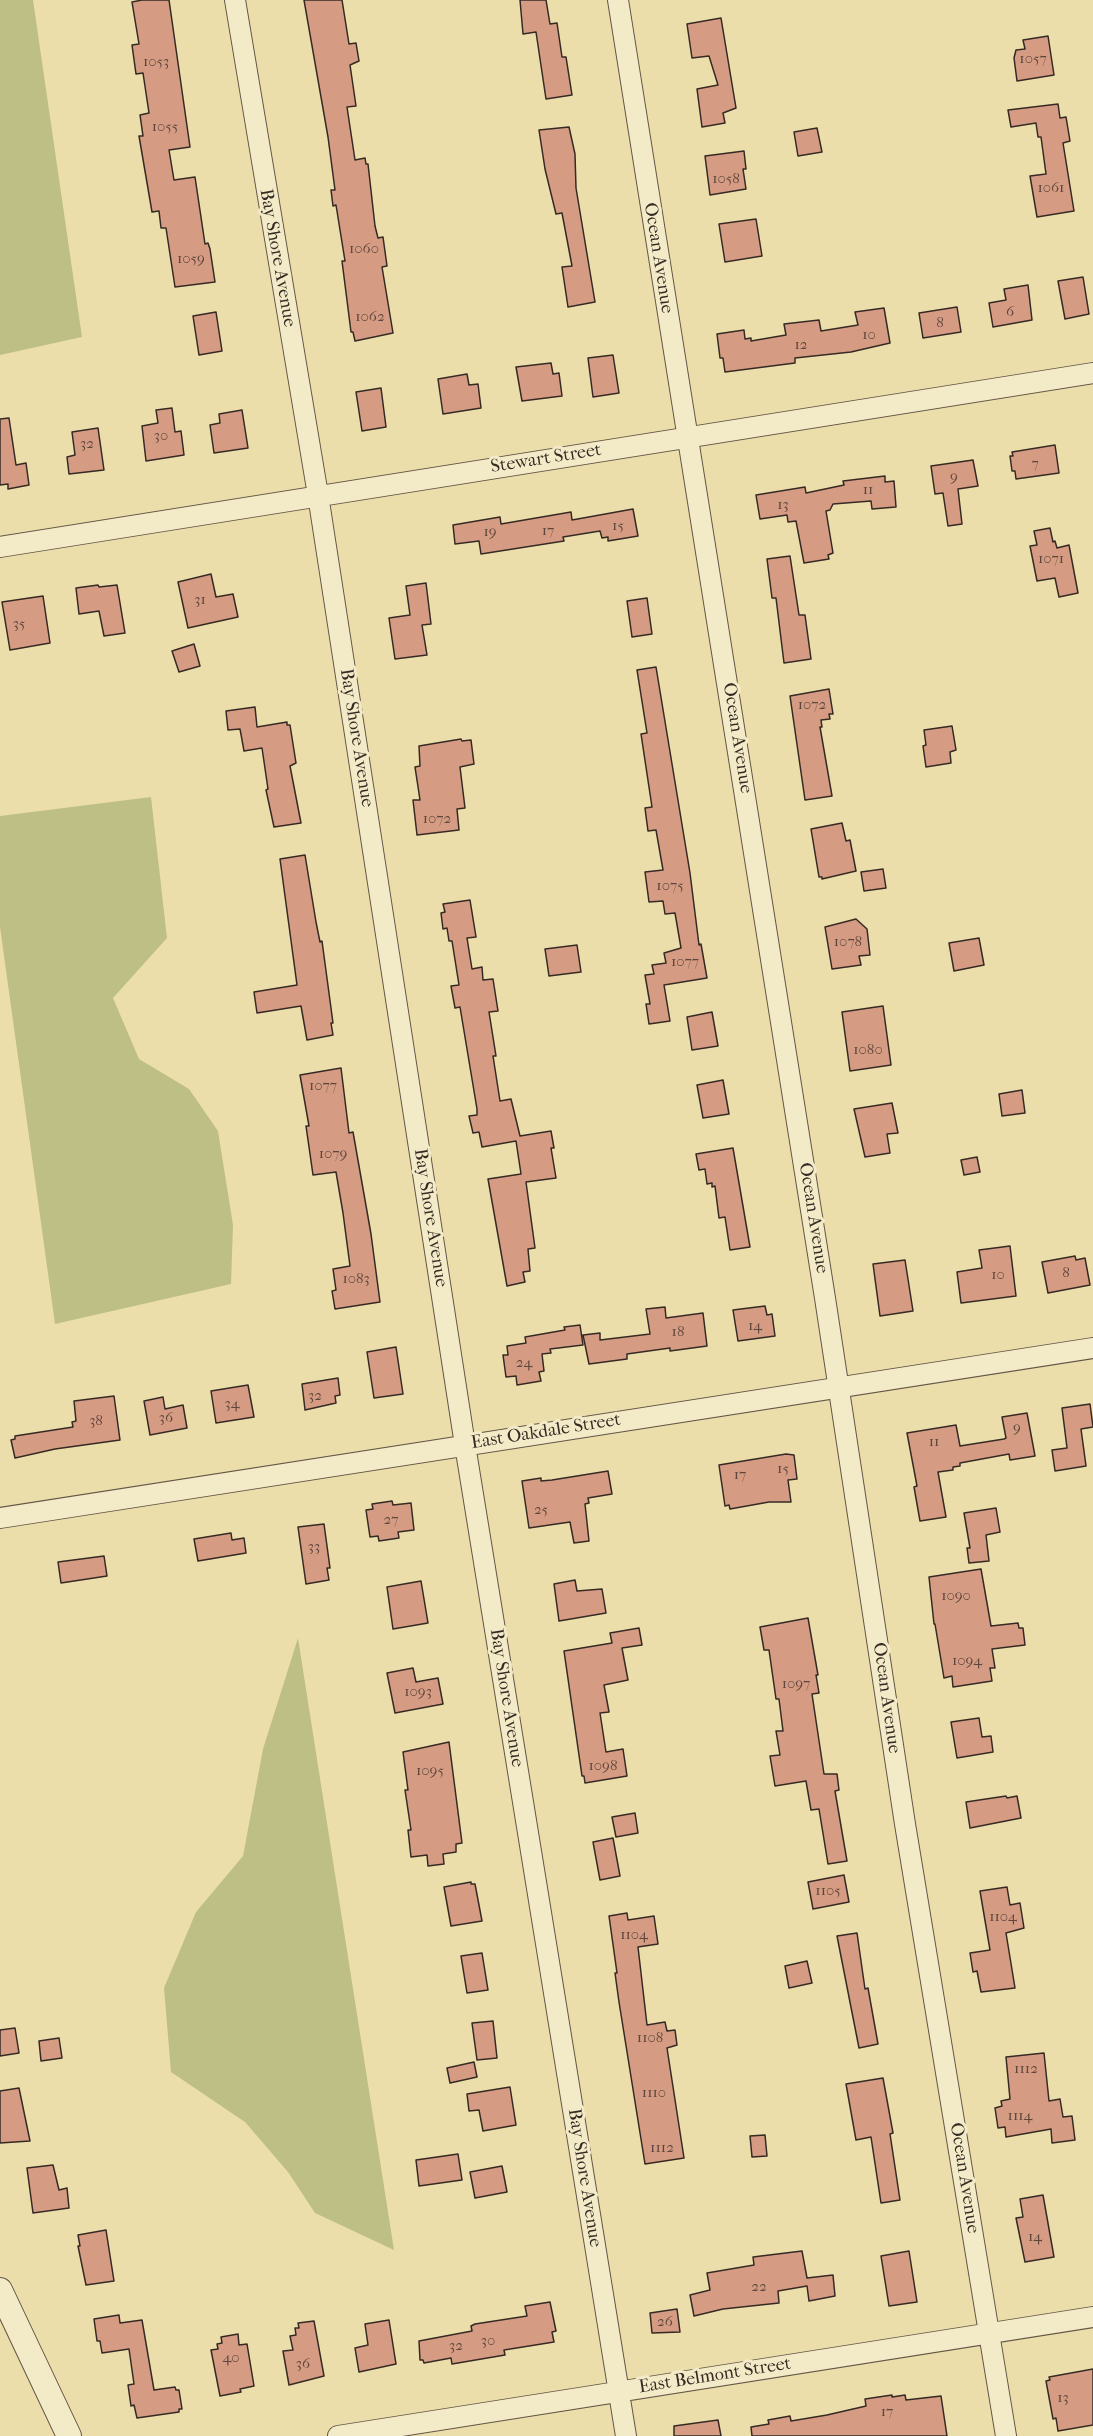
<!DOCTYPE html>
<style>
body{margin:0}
canvas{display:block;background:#ecdeab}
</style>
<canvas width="1093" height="2436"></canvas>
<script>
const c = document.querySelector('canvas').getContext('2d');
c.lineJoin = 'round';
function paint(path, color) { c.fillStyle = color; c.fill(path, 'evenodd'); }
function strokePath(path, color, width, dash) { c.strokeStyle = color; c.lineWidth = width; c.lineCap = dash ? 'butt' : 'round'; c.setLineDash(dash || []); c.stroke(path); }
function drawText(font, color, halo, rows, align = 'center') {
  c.font = font + ' "IM FELL French Canon",serif'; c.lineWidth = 6; c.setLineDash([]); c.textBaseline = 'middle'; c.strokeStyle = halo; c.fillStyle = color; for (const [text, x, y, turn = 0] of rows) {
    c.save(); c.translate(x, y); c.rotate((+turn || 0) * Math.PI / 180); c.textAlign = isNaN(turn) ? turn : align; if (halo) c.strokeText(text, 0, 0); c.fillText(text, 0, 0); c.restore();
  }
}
const green = new Path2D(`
 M0,0H33L82,337L0,355Z
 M151,797L167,938L113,998L139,1059L189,1089L218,1131L233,1225L231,1284L55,1324L0,927V816Z
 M298,1638L394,2250L315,2213L288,2172L245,2122L171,2072L164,1988L196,1912L243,1856L263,1749Z`);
const building = new Path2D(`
 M142,0H169L190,147L169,150L174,180L195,177L205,244L208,243L210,249L215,282L175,287L166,228H161L159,211L152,212L139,136H143L140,115L149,113L143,73L136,74L132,45L139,44L132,2Z
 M304,0H342L349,44L356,43L359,61L350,65L356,106L347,107L355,160L365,158L366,164H368L375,226L378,238L383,237L387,266L382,267L393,333L355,341L353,332H351L342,261H345L336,205L333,206L331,190H335L328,137Z
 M520,0H546L550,24L557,23L562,57H566L572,95L546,99L536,32L523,34Z
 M721,18L736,108L723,113L725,123L702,127L697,89L718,85L709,56L692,58L687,24Z
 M1048,36L1054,75L1017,81L1014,58L1016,50L1025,49L1023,40Z
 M1058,104L1060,118L1066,117L1070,141L1063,143L1074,211L1037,217L1030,176L1046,174L1041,137H1038L1036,123L1011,127L1008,110Z
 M569,127L575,154L576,188L595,302L568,307L562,267L572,266L562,213L556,214L545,169L539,130Z
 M817,128L822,152L798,156L794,132Z
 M744,151L746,169H743L746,189L710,195L705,156Z
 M756,219L762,256L725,262L719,224Z
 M1083,277L1089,314L1065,319L1058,281Z
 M1028,285L1032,320L993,327L989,303L1006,300L1004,289Z
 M957,307L961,332L923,338L919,313Z
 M884,308L890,343L851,352L795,358V363L725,372L723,358H720L717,334L744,330L745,339L751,338V341L786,335L784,324L819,320L821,331L858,325L855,312Z
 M216,312L222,351L199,355L193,316Z
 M613,355L619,393L593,397L588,358Z
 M551,363L553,374L559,373L562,396L522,401L516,367Z
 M467,374L469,385L478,384L481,408L443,414L438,379Z
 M381,388L386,427L362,431L356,392Z
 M172,408L175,432L181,431L184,455L146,461L142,426L158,423L156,410Z
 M242,410L248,448L214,453L210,425L220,423L219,414Z
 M9,418L16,465L26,463L29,485L8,489V484L0,485V419Z
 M98,428L104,470L69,474L67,457L75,455L72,432Z
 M1055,445L1059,473L1016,479L1015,471H1012L1010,456H1013L1012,452Z
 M973,460L978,486L958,489L962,524L948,526L943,493L935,494L931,466Z
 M885,476V482L894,481L896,507L872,509L871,501L833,504L830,510L826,511L833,553L828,555L829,559L804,563L796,521L788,522L787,515L760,519L756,495L805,487L806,493L844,485L843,481Z
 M633,509L638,536L608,541V537L602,538L600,531L563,537L564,541L481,554L479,541L455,544L453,525L500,517L501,524L571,512L572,520Z
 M1050,528L1053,542L1055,541L1057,548L1069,545L1078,593L1059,597L1055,578L1037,581L1030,546L1037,545L1034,531Z
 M790,556L799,615H805L811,659L784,663L776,598H772L767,559Z
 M211,574L216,597L233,594L238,617L188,628L178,582Z
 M426,583L431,624L422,625L427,655L395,659L389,618L410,615L406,586Z
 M98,585L99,587L117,585L125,633L104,636L99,611L79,614L76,588Z
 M43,596L50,643L10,650L2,602Z
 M647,598L652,634L632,637L627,601Z
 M194,644L200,666L179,672L172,651Z
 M656,667L690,873L699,945L701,944L707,978L664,985L670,1021L649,1024L646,1004H650L645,975L654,974L652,965L666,963L664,953L681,948L675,913L665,914L663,901L649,902L645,872L663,870L656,830L648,831L646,816L645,808L652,807L641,734L647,733L637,670Z
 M829,689L833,714H829L830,719L821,720L822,727H820L832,796L805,800L790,696Z
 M255,707L257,727L287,722V725H290L296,763L290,766L301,823L274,827L266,790L268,789L262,748L244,751L240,729L228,730L226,711Z
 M952,726L956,750L950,752L951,763L926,767L923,746L926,745L924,730Z
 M461,739L462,741L471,740L474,764L460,767L465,808L457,809L459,830L417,835L413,800H420L415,767L420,766L419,746Z
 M842,823L846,841L850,840L856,871L822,879V877H819L811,829Z
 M305,855L316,922L320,942L322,941L333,1023H331L333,1035L307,1040L301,1006L257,1013L254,992L297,985L280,859Z
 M883,869L886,888L864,891L861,872Z
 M470,900L476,937L467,938L472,969L482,967L483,980L493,979L498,1011L489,1012L496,1056H493L500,1101L511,1099L520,1136L551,1131L554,1148H551L556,1178L526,1182L535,1248L528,1249L530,1271L523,1272L525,1282L507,1286L488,1179L521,1174L516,1141L482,1147L479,1132L473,1133L469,1116L477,1115V1109L460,1007L455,1008L451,986L459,985L452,941H449L447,928L443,929L441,913L445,912L443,904Z
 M856,919L867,929L870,955L859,956L861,965L832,969L825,927Z
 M979,938L984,965L954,971L949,943Z
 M577,945L581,972L549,976L545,949Z
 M883,1006L891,1065L850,1071L842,1012Z
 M712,1012L718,1046L692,1050L687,1017Z
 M341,1068L349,1133L353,1132L371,1234L380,1302L335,1309L332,1291L336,1290L333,1269L350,1266L343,1213L336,1172L313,1175L306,1126H309L300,1075Z
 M723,1080L729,1114L703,1118L697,1085Z
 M1022,1090L1025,1113L1002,1116L999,1094Z
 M892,1103L898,1133L887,1134L890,1153L865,1157L854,1109Z
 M733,1148L750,1247L730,1250L725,1217L719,1218L715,1186L712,1187V1183L707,1184L705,1169L699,1170L696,1154Z
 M977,1157L980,1172L964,1175L961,1160Z
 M1010,1246L1016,1296L961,1303L957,1272L982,1268L979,1250Z
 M1075,1256L1076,1260L1085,1258L1090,1285L1048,1293L1042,1262Z
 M905,1260L913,1311L880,1316L873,1264Z
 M765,1306L767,1315L772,1314L775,1336L738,1341L733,1310Z
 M665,1307L666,1318L703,1313L707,1346L670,1351V1348L627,1354V1359L589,1364L583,1335L600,1333V1340L650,1334L646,1309Z
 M580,1325L583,1345L550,1349L551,1353L542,1354L544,1371L539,1372L541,1381L517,1385L516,1376L506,1377L503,1355H508L507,1346L526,1343L525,1337L565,1330L564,1327Z
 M396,1347L403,1394L374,1398L367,1352Z
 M338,1378L340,1395L335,1396L336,1403L305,1410L302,1384Z
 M248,1385L254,1417L216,1423L211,1391Z
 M114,1396L120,1440L55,1449L15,1458L11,1440L15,1439V1436L73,1427L72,1422L76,1421L74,1401Z
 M163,1397L165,1409L183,1405L187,1428L150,1435L144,1401Z
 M1090,1404L1093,1427L1081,1429L1086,1466L1055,1471L1052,1450L1067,1448L1062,1408Z
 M1027,1413L1035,1456L1010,1460L1009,1454L960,1463V1466L953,1467V1470L938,1472L946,1517L920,1521L914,1487L917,1486L907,1433L956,1425L960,1446L1004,1439L1006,1438L1002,1417Z
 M786,1454L794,1455L797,1479L788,1480L791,1502H769L730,1509L729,1505L725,1506L719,1465Z
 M608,1471L612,1494L588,1498L589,1503L585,1504L589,1541L574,1543L570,1522L529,1528L522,1481L541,1478V1481L552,1480Z
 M392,1501L393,1505L411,1503L414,1530L398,1532L399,1538L379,1541L378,1536L370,1537L366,1510L373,1509L372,1504Z
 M996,1508L1000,1532L986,1535L989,1561L969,1563L967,1548H970L964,1513Z
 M324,1524L330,1568H327L329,1580L306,1584L298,1527Z
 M231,1533L232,1540L244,1538L246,1553L198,1561L194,1539Z
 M104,1556L107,1576L61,1583L58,1562Z
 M981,1569L991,1626L1018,1623L1019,1628H1023L1025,1645L992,1649L995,1668H990L992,1681L953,1687L952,1676L944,1678L935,1624H934L929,1577Z
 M575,1580L577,1591L602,1589L606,1613L559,1621L554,1584Z
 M421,1581L428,1623L393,1629L387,1587Z
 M808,1618L818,1675H816L819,1693L812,1694L824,1774H837L839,1790L835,1791L847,1861L828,1864L819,1809L811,1810L806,1781L775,1786L770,1756L780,1755L776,1731H783L779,1699H776L769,1650H764L760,1627Z
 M639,1628L642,1645L622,1648L628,1680L604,1685L609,1712L600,1713L606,1752L623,1749L627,1776L585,1783L584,1776H582L564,1651L612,1643L610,1633Z
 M413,1668L416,1682L438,1678L443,1704L395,1713L387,1673Z
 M979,1718L982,1737L991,1736L993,1752L957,1758L951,1722Z
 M449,1742L462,1843L456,1844V1852L443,1854L444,1864L428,1866L427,1855L411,1857L408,1830H411L405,1790H408L403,1752Z
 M1006,1796L1007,1798L1017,1796L1021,1818L970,1828L966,1802Z
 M635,1813L638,1833L616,1837L612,1817Z
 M613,1838L620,1876L600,1880L593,1842Z
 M844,1875L849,1902L813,1909L808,1882Z
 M471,1882V1884H475L482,1921L451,1926L444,1887Z
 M1007,1887L1010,1905L1020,1903L1024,1928L1006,1933L1015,1988L981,1992L977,1971L973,1972L970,1953L990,1950L980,1891Z
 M627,1913L628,1920L654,1916L658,1944L638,1947L647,2025L665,2022L667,2031L675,2030L677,2045L667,2048L684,2158L645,2164L619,2002L615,1973H617L609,1916Z
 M857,1933L865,1989L868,1988L878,2044L859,2048L837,1936Z
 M482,1953L488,1990L467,1993L461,1956Z
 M807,1961L812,1983L789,1988L785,1966Z
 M493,2021L497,2058L477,2060L472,2023Z
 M15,2028L19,2053L0,2056V2030Z
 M59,2038L62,2058L41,2061L39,2041Z
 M1044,2053L1049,2101L1060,2099L1063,2117L1072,2116L1075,2140L1052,2143L1051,2129L1006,2137L1005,2127L998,2128L995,2108L1002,2106L1001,2101L1010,2099L1006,2057Z
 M474,2062L477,2077L450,2083L447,2068Z
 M883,2078L893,2133L890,2134L900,2200L881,2203L871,2137L856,2140L846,2084Z
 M510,2087L516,2125L483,2131L479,2110L469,2111L467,2094Z
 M19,2088L30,2141L0,2143V2091Z
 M765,2135L767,2156L752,2157L750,2136Z
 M458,2154L462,2180L419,2186L416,2160Z
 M53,2165L59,2190L67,2188L69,2208L33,2213L27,2168Z
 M502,2166L507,2192L475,2198L470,2172Z
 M1043,2195L1054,2257L1025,2262L1016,2218L1023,2217L1020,2199Z
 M106,2230L114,2281L86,2285L78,2246H80L78,2235Z
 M802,2251L807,2278L833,2275L835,2296L809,2301L807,2286L778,2291L779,2303L723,2309L694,2316L690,2295L710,2290L707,2273L754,2265L753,2257Z
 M909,2251L917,2302L889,2306L881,2256Z
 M550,2302L556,2331L552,2332L554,2342L504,2350L505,2355L452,2364L451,2358L424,2363L423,2360H420L419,2341L472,2331L471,2326L475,2324L527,2316L525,2306Z
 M677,2309L680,2332L652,2333L650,2313Z
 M119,2315L120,2323L142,2320L154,2390L175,2387L176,2390H179L182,2409H179V2412L137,2418L134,2405L131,2406L128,2385L134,2384L129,2349L102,2353L100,2341H97L94,2319Z
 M389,2320L396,2364L359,2372L355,2348L368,2345L365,2324Z
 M314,2321L324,2376L289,2385L283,2351L293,2350L290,2336L296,2335L295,2328H299L298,2323Z
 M238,2334L239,2345L247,2344L254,2386L240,2389L241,2392L220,2396L211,2350L218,2349L217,2344L222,2343L221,2337Z
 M1093,2369V2425L1058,2431L1056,2418L1053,2419L1046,2381L1050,2380L1049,2377Z
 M892,2395V2397L905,2395L906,2400L941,2396L947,2436H752L751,2427L769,2424L768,2420L790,2416L791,2421L827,2415L866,2406L865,2399Z
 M718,2420L721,2436H674V2426Z`);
const minor = new Path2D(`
 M235,0L318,495L465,1445L626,2436
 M618,0L825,1298L905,1824L1006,2436
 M0,547L1093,373
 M0,1518L1093,1348
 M338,2436L1093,2317`);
const tertiary = new Path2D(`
 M0,2290L69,2436`);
const numberNames = [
 ["1057",1033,59],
 ["1053",156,62],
 ["1055",165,127],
 ["1058",726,179],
 ["1061",1051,188],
 ["1060",364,249],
 ["1059",191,259],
 ["6",1010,312],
 ["1062",370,317],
 ["8",940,323],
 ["10",869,335],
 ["12",801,345],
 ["30",161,436],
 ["32",87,444],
 ["7",1035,464],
 ["9",954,477],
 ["11",868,490],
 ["13",783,505],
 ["15",618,526],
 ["17",548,531],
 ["19",490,532],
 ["1071",1051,559],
 ["31",200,600],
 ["35",19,624],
 ["1072",812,705],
 ["1072",437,819],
 ["1075",670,886],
 ["1078",848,942],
 ["1077",685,962],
 ["1080",868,1050],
 ["1077",323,1086],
 ["1079",333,1154],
 ["8",1066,1273],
 ["10",998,1275],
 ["1083",356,1279],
 ["14",755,1326],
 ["18",678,1332],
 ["24",524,1363],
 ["32",315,1396],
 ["34",232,1404],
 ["36",166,1418],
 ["38",96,1421],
 ["9",1017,1428],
 ["11",934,1442],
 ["15",783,1469],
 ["17",740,1475],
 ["25",541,1510],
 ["27",391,1520],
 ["33",314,1547],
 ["1090",956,1596],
 ["1094",967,1661],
 ["1097",796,1684],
 ["1093",418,1692],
 ["1098",603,1766],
 ["1095",430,1771],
 ["1105",828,1891],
 ["1104",1003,1917],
 ["1104",634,1935],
 ["1108",650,2038],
 ["1112",1026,2069],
 ["1110",654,2093],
 ["1114",1020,2116],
 ["1112",662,2148],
 ["14",1035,2237],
 ["22",759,2287],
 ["26",665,2322],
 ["30",488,2341],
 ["32",456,2346],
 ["40",231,2358],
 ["36",303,2364],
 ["13",1063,2398],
 ["17",887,2412]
];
const streetNames = [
 ["Bay Shore Avenue",277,258,80],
 ["Ocean Avenue",658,258,81],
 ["Stewart Street",546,459,-9],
 ["Bay Shore Avenue",356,738,81],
 ["Ocean Avenue",737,738,81],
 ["Bay Shore Avenue",430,1218,81],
 ["Ocean Avenue",813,1218,81],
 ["East Oakdale Street",546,1432,-9],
 ["Bay Shore Avenue",506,1698,81],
 ["Ocean Avenue",886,1698,82],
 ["Bay Shore Avenue",584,2178,81],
 ["Ocean Avenue",964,2178,81],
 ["East Belmont Street",715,2376,-9]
];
paint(green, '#bebf84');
paint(building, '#d69c83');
strokePath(building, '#362a24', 1.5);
strokePath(minor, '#645746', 22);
strokePath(tertiary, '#645746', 26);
strokePath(minor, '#f3eac8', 20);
strokePath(tertiary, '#f3eac8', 24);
drawText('15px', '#5e463c', null, numberNames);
drawText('18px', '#362a24', '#f3eac8', streetNames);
</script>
